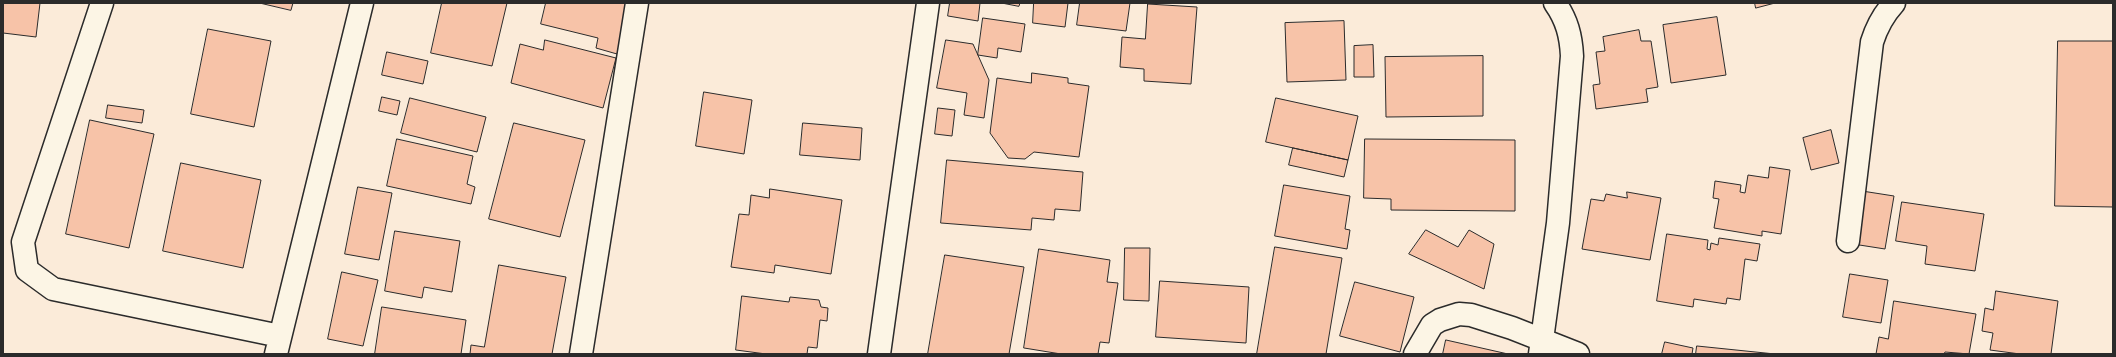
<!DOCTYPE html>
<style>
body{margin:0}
#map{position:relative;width:2116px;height:357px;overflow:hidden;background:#fbebd9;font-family:"Playpen Sans",sans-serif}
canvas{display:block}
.frame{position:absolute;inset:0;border:4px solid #2b2b2b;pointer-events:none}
</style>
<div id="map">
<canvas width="2116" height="357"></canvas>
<div class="frame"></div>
</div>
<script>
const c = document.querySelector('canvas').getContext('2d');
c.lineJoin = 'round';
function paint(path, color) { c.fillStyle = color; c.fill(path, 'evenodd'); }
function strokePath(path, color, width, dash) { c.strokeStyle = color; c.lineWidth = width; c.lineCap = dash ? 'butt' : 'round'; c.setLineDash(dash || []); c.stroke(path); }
const building = new Path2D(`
 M3,3H40L36,37L3,33Z
 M260,3H293L291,10Z
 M442,3H507L492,66L431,53Z
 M546,3H632L617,54L596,48L598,38L541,24Z
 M950,3H980L978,21L948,16Z
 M1002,3H1020L1019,6Z
 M1034,3H1068L1065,27L1033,23Z
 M1080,3H1130L1126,31L1077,25Z
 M1755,3H1775L1756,8Z
 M1148,4L1197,7L1191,84L1144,81V69L1120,67L1122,37L1145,39Z
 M1717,17L1726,75L1671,83L1663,25Z
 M983,18L1025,24L1021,52L998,48L997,58L978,55Z
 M1344,21L1346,80L1287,82L1285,23Z
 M208,29L271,41L254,127L191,114Z
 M1639,30L1641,41H1651L1658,87L1646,89L1648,102L1596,109L1593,85L1600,84L1596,52L1605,51L1603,37Z
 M545,40L616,58L603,108L511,83L520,44L543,50Z
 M946,40L973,44L989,80L984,118L964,115L967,93L937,88Z
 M2058,41H2113V207L2055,206Z
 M1373,45L1374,77H1354V46Z
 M387,52L428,61L423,84L382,75Z
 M1483,56V116L1386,117L1385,57Z
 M1032,73L1068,78V83L1089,86L1079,157L1034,152L1025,159L1008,158L990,133L997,78L1031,83Z
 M704,92L752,100L744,154L696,146Z
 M382,97L400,101L397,115L379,111Z
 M410,98L486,117L477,152L401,133Z
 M1276,98L1358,116L1348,160L1266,142Z
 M108,105L144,110L142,123L106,118Z
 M938,108L955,110L952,136L935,134Z
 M90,120L154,134L129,248L66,234Z
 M514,123L585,140L560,237L489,219Z
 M803,123L862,128L860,160L800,155Z
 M1831,130L1839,163L1811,170L1803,138Z
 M397,139L473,156L467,184L475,187L471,204L387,186Z
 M1365,139L1515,140V211L1391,210V199L1364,198Z
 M1293,148L1348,160L1344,177L1289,165Z
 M947,160L1083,172L1080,211L1055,209L1054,220L1032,218L1031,230L941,223Z
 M181,163L261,180L243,268L163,251Z
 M1770,167L1790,170L1781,234L1762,231V236L1714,228L1719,199L1713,198L1715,181L1741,185L1740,192L1745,193L1748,175L1768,178Z
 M1284,185L1350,196L1345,229L1350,230L1347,249L1275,236Z
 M358,187L392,193L379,260L345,254Z
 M770,189L842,200L831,274L775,265L774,273L731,267L739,214L749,215L751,195L769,198Z
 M1862,191L1894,196L1885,249L1853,244Z
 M1627,192L1661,198L1650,260L1582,249L1591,199L1604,201L1606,194L1627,198Z
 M1902,202L1984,214L1975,271L1925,264L1927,246L1896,241Z
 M1426,230L1458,247L1469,230L1494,244L1484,289L1409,254Z
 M395,231L460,241L452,292L424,287L422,298L385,291Z
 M1667,234L1708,240L1707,249L1710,250L1711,243L1718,245L1719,238L1760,244L1757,261L1745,259L1740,300L1727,298L1726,304L1694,299L1693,307L1657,301Z
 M1275,247L1342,258L1326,354H1257Z
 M1125,248H1150L1149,301L1124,300Z
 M1039,249L1110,260L1107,282L1118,283L1109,343L1100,342L1098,354H1061L1024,348Z
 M945,255L1024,267L1009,354H928Z
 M499,265L566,277L552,354H470L471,345L484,347Z
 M342,272L378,280L363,346L328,339Z
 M1850,274L1888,280L1881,323L1843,317Z
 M1160,281L1249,287L1246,343L1156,337Z
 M1355,282L1414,297L1400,352L1340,336Z
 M1996,291L2058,301L2051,354H2020L1990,350L1993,333L1982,331L1985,308L1993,310Z
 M742,296L789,302L790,297L819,300L821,307L828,308L827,321L820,320L817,348L808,347L807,354H766L736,350Z
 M1894,301L1976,314L1969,354L1945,352L1944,354H1876L1879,337L1888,339Z
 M382,307L466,320L461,354H375Z
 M1446,340L1508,354H1443Z
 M1665,342L1693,348L1692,354H1662Z
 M1697,346L1775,354H1696Z`);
const minor = new Path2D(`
 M102,3L23,242L27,270L53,289L280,336
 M1848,241L1872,42C1877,26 1883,15 1894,3
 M276,354L362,3
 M581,354L637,3
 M879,354L928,3
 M1415,354L1432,325L1440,320L1459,314L1471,315L1512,328L1578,354
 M1540,354L1558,223L1572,56C1571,36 1567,20 1555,3`);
paint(building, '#f7c3a8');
strokePath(building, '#2b2b2b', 1);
strokePath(minor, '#2b2b2b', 25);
strokePath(minor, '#fcf5e5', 22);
</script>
